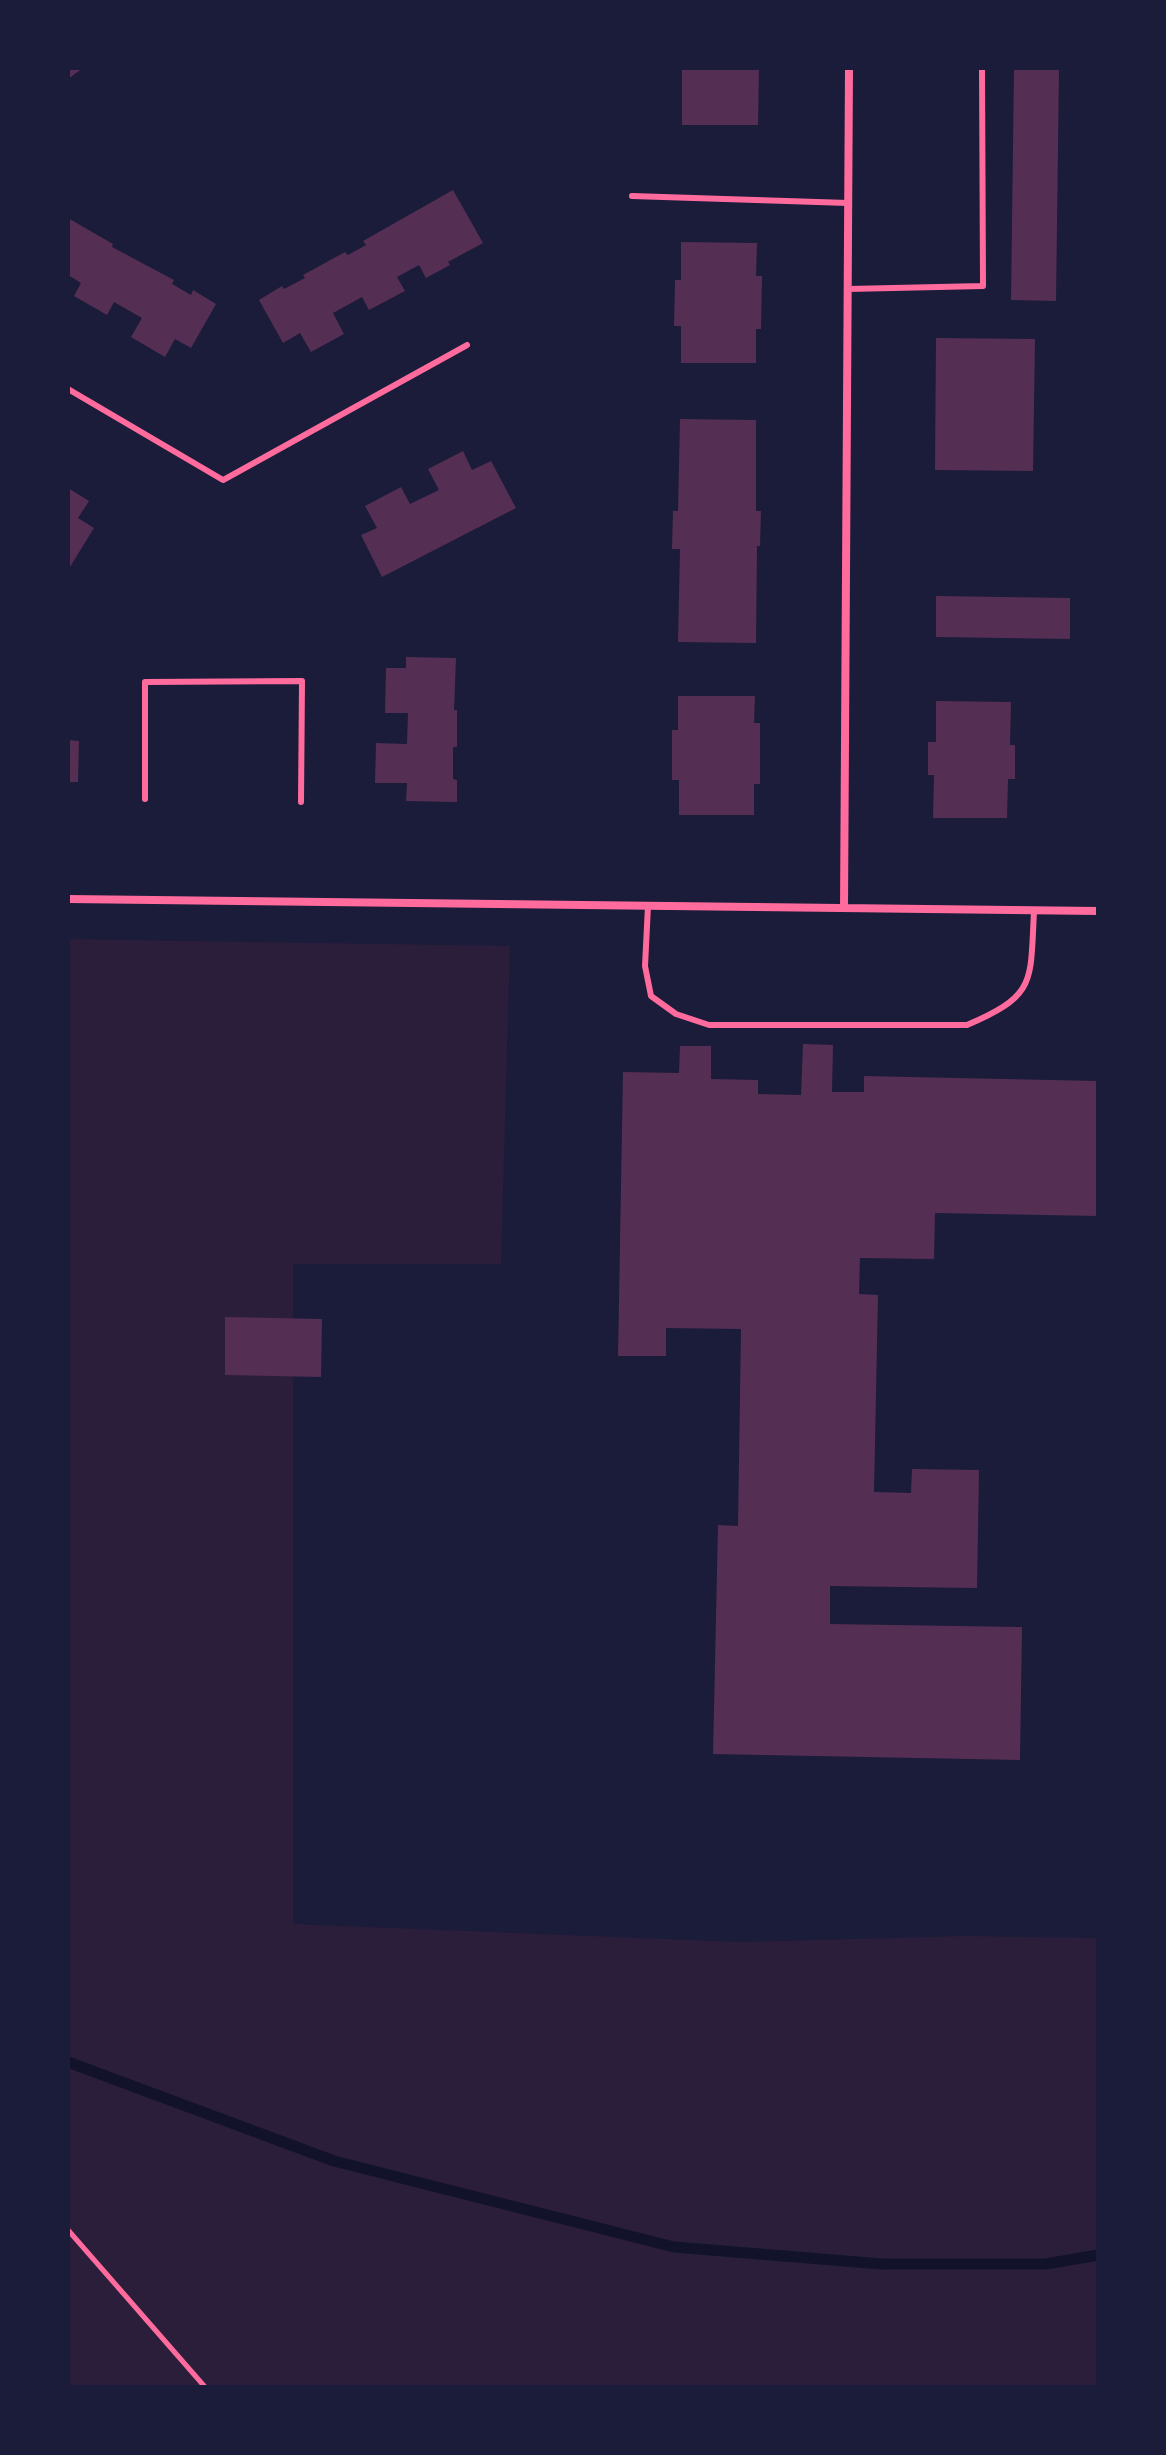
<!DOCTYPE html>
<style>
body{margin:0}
#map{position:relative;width:1166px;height:2455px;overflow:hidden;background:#1b1b3a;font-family:Barlow,sans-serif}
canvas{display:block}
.frame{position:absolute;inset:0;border:70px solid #1b1b3a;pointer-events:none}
</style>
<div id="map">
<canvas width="1166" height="2455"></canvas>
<div class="frame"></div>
</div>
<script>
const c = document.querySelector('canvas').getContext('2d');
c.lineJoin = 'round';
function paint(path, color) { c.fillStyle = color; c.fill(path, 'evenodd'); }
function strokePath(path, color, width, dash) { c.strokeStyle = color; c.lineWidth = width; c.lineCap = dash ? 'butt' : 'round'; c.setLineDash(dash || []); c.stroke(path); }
const green = new Path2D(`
 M68,939L510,946L501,1264H293V1924L740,1942L964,1936L1098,1938V2387H68Z`);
const stream = new Path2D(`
 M68,2062L334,2161L674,2247L882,2264H1046L1098,2255`);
const building = new Path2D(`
 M68,68H83L68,79Z
 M682,68H759L758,125H682Z
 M1014,68H1059L1056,301L1011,300Z
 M453,190L483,243L448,262L450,265L426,278L419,265L397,277L405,291L369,310L362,297L333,313L344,334L311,352L300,333L283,343L259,300L282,286L284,289L305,278L303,275L345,252L348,255L366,245L363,241Z
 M68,218L113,244L112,247L174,280L172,284L191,295L193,290L216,304L191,348L175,339L165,357L131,337L142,318L114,302L107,315L74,296L81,283L68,275Z
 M681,242L757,243L756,276H762L761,329H756V363H681V326H674L675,280H681Z
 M936,338L1035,339L1033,471L935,470Z
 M680,419L756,420V511H761L760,546H757L756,643L678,642L680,549H672L673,511H678Z
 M463,451L472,470L491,461L516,508L382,577L361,535L377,528L365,506L401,487L410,504L439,490L428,469Z
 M68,488L89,501L78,518L94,528L68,570Z
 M936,596L1070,598V639L936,637Z
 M406,657L456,658L454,710H457V747H453V779L457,780V802L406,801L407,783H375L376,743L407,744L408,713H385L386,668H406Z
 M678,696H755L754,723H760V784H754V815H679V780H672V730H678Z
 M936,701L1011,702L1010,745H1015V779H1008L1007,818H933L934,775H928V742H936Z
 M68,740L79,741L78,782H68Z
 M803,1044L833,1045L832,1092H864V1076L1098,1081V1216L935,1213L934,1259L860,1258L859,1294L878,1295L874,1492L911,1493L912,1469L979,1470L977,1588L830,1586V1624L1022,1627L1020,1760L713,1754L718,1525L738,1526L741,1329L666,1328V1356H618L623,1072L679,1073L680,1046H711V1079L758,1080V1094L801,1095Z
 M225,1317L322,1319L321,1377L225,1375Z`);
const path = new Path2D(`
 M68,2230L205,2387`);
const service = new Path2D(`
 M632,196L848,203
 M848,289L983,286L982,68
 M68,389L223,480L467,345
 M145,799V682L302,681L301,802
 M648,906L645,966L651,996L676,1014L709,1025H967C1037,995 1030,982 1034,912`);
const minor = new Path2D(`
 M68,899L1098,911
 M844,908L849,68`);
paint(green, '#2a1e3b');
strokePath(stream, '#12122b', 11);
paint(building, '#542f53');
strokePath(path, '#ff6b9d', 5);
strokePath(service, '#ff6b9d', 6);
strokePath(minor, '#ff6b9d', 8);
</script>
